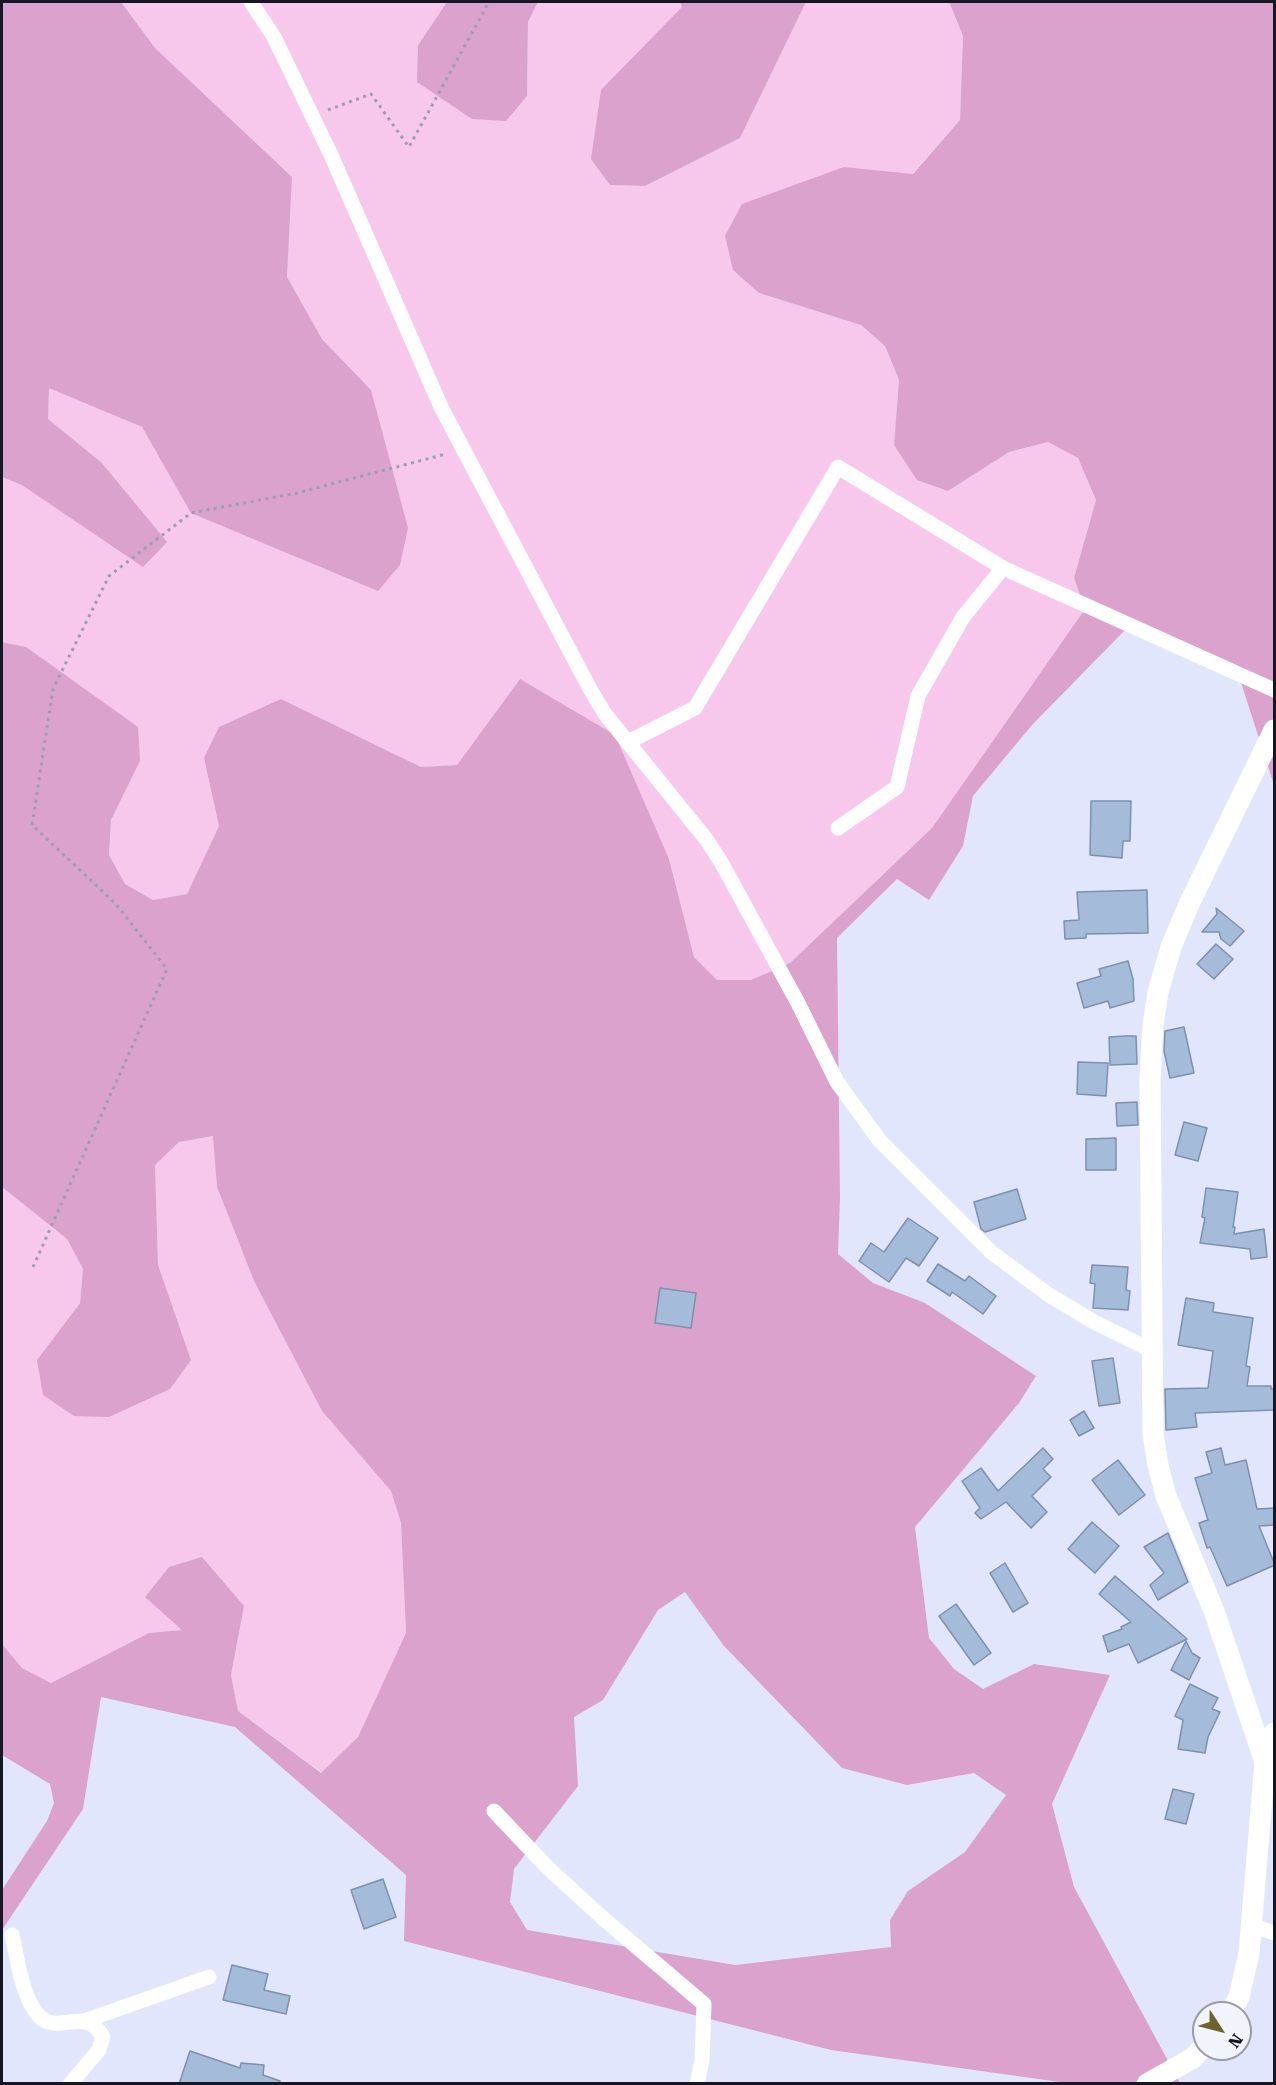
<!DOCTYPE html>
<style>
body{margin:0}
#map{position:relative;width:1276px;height:2085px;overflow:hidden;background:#e1e6fc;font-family:"Roboto Serif",serif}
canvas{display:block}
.frame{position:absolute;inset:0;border:3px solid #151824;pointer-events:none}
.north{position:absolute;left:1192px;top:2001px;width:60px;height:60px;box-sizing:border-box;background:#f2f4fb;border:2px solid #9a9ca5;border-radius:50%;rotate:126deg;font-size:16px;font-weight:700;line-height:24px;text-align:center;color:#151824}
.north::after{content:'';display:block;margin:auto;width:21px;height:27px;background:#6f622f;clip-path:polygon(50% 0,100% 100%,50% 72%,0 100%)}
</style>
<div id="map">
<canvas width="1276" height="2085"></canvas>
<div class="frame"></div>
<div class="north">N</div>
</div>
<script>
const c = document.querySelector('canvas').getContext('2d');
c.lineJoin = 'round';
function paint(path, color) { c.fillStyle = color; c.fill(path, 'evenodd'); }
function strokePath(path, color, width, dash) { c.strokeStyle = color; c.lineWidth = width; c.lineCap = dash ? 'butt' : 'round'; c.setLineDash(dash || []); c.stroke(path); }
const green = new Path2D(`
 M121,2H447L418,45L527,96L528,22L538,2H680L682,7L610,185L645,186L740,138L806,2H946L950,4L963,36L960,120L912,174L844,167L759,293L861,325L885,346L899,380L894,445L948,491L1009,452L1048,442L1078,458L1096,500L1074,578L1085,609L932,828L790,963L751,980H717L694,957L669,859L520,679L457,765L421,767L281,699L204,758L219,826L187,894L153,900L125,884L109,855L111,820L140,761L26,647L2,642V477L22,485L101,462L48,419L49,387L142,427L192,513L371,390L322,339L287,277L292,177L155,48Z
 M214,1136L217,1187L254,1281L322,1411L391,1491L401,1523L406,1633L358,1737L322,1773L238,1711L231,1675L244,1606L183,1630L149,1633L51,1683L22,1668L2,1644V1187L67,1239L83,1269L80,1303L37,1360H191L158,1265L155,1164L179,1142Z`);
const forest = new Path2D(`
 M2,2H121L155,48L292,177L287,277L322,339L371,390L408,528L400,565L378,591L191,513L142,427L49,388L48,419L101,462L167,542L143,567L22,485L2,477Z
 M447,2H538L528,22L527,96L506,121L472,119L417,82L418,45Z
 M680,2H806L740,138L645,186L610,185L591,159L601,90L682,7Z
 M946,2H1274V785L1236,667L1128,627L1032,725L973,796L963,846L929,900L897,879L837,938L840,1197L838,1254L873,1283L925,1303L1036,1376L1019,1403L915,1527L929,1638L954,1669L983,1689L1034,1664L1110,1675L1052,1804L1074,1887L1180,2083H1067L831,2050L404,1941L406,1875L235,1727L101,1697L83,1809L2,1930V1890L47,1821L54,1803L50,1784L2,1755V1644L22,1668L51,1683L149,1633L182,1630L145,1597L169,1567L202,1557L244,1606L231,1675L238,1711L321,1773L358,1737L406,1633L401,1523L391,1491L322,1411L254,1281L217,1187L213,1136L179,1142L155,1165L158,1265L191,1360L170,1389L109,1417L74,1416L43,1395L37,1360L80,1303L83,1269L67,1239L2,1187V642L26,647L138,727L140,761L111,820L109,855L125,884L153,900L187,894L219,826L204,758L219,727L281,699L421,767L457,765L520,679L615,735L669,859L694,957L717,980H751L790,963L932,828L1085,609L1074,578L1096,500L1078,458L1048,442L1009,452L948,491L917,480L894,445L899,380L885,346L861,325L759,293L733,270L725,236L742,204L844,167L913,174L960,120L963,36L950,4ZM685,1592L724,1646L842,1768L907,1785L974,1773L1006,1795L965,1852L908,1891L890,1920L891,1947L735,1965L527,1930L510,1902L514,1869L578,1786L574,1717L603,1700L658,1610Z`);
const building = new Path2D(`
 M1091,801H1131L1130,841H1123L1122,858L1090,855Z
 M1147,890L1148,933L1086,934V938L1065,939L1064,921L1079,920L1077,892Z
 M1216,908L1244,931L1230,946L1221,939L1219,932H1202L1217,914Z
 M1216,944L1233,959L1214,979L1197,964Z
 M1128,961L1133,979L1134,1001L1110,1008L1108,1001L1084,1008L1077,983L1101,976L1099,969Z
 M1184,1027L1194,1073L1170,1078L1164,1051L1165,1031Z
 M1126,1036H1136L1137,1064L1110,1065L1109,1037Z
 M1078,1062L1108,1063L1106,1096L1077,1094Z
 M1137,1102L1138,1125L1117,1126L1116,1103Z
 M1184,1122L1207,1128L1198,1161L1175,1155Z
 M1116,1138V1170H1086V1139Z
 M1206,1188L1238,1192L1233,1227H1235L1234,1234L1264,1229L1267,1257L1251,1259L1250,1249L1200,1243L1205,1218L1202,1217Z
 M1017,1189L1026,1219L985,1232L981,1229L974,1202Z
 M908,1218L938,1238L919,1266L906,1258L889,1282L859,1261L871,1243L884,1252Z
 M938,1264L965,1281L969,1276L996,1296L983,1314L952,1292L950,1296L927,1281Z
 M1092,1265L1128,1267L1126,1290L1130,1291L1128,1310L1093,1308L1095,1284L1090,1283Z
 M660,1288L696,1293L691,1328L655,1323Z
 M1186,1298L1214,1303L1213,1312L1253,1318L1246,1366L1250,1367L1247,1386H1271V1389H1275V1410L1195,1413L1197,1427L1166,1430L1165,1389L1208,1388L1213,1351L1178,1345Z
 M1113,1358L1120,1403L1099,1406L1092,1361Z
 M1084,1411L1094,1428L1079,1436L1070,1420Z
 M1043,1448L1053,1459L1043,1469L1051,1477L1032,1496L1047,1512L1031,1528L1006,1502L981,1519L975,1513L980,1508L962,1481L981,1468L998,1491Z
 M1221,1448L1225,1465L1246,1460L1257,1509L1275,1508V1525L1259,1526L1275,1565L1227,1586L1210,1547L1207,1548L1199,1523L1208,1520L1195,1478L1212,1473L1206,1452Z
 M1118,1460L1145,1495L1119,1515L1092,1480Z
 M1092,1522L1119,1546L1095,1573L1068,1549Z
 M1168,1533L1188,1582L1158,1600L1150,1585L1164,1573L1144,1547Z
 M1005,1563L1028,1603L1013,1612L990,1573Z
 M1115,1576L1187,1639L1138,1663L1129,1644L1108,1652L1103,1636L1122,1629L1121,1627L1131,1622L1099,1594Z
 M956,1604L991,1653L974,1665L939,1616Z
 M1186,1641L1192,1653L1200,1658L1189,1680L1171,1670Z
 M1190,1684L1218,1698L1212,1709L1220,1712L1208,1737L1205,1753L1178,1749L1183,1720L1175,1716Z
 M1173,1789L1194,1794L1186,1824L1165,1819Z
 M383,1879L396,1917L364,1929L351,1890Z
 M232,1965L268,1974L264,1990L290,1996L286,2014L223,2000Z
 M190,2051L240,2068L241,2063L264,2065L263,2075L280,2081L279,2084H179Z`);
const path = new Path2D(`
 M328,110L371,94L409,147L489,2
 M33,1267L167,969L115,903L32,825L53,689L109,576L191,513L297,493L446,454`);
const street = new Path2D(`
 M251,2L274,37L332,157L441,407L590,689L605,714L706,839L721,862L798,1003L837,1082L880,1141L991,1252L1049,1295L1094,1322L1151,1350
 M628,742L695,708L838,467L1003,568L1274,690
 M838,828L897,787L918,696L963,617L1003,568
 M494,1811L549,1869L605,1920L704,2004L702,2061L697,2084
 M1251,1925L1274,1933
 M12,1935C18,1960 21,1994 38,2015C57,2037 85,2004 103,2037L99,2050L70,2084
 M84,2021L209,1977`);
const secondary = new Path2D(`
 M1265,1762L1214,1611L1166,1496L1158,1465L1153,1434L1150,1081L1153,1025L1158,992L1171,947L1190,902L1274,730
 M1230,2013L1239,1997L1249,1953L1265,1762L1274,1733
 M1147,2084L1193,2058L1204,2046`);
paint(green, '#f7c8eb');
paint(forest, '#daa2cd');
paint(building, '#a4bbd9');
strokePath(building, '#7b91ad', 1.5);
strokePath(path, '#9b9fb1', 3, [3, 4.5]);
strokePath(street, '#fff', 15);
strokePath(secondary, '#fff', 21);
</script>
